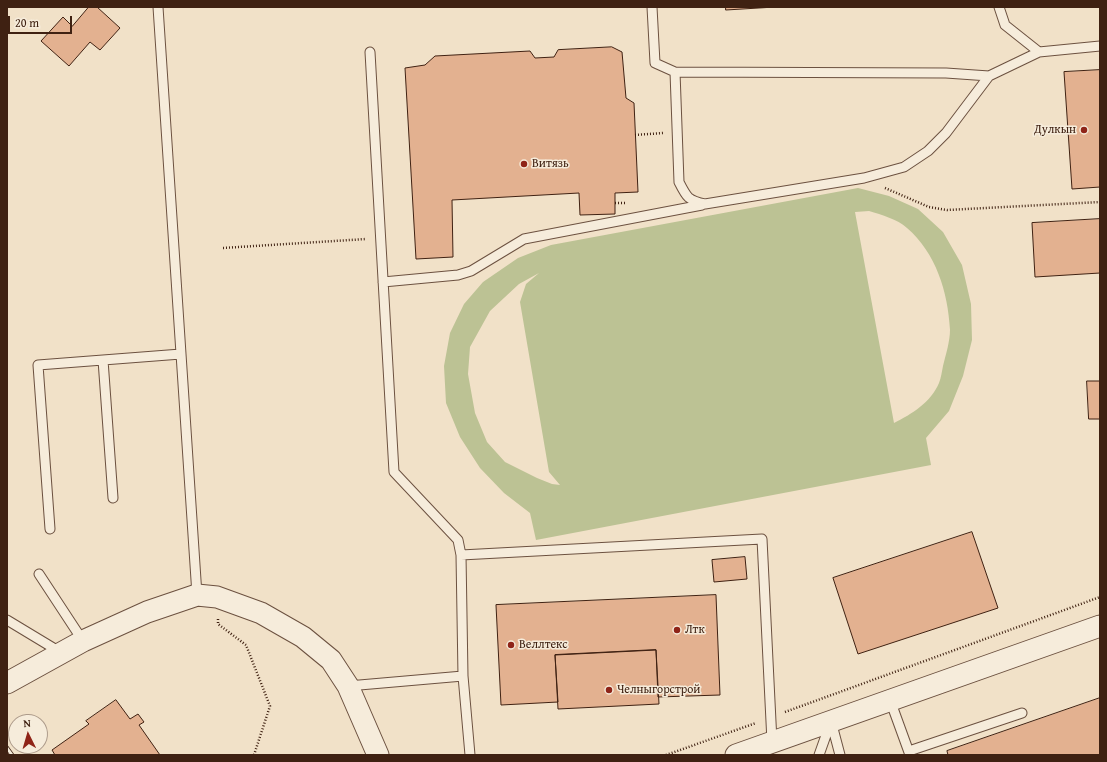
<!DOCTYPE html>
<meta charset="utf-8">
<style>
body{margin:0}
#map{position:relative;width:1107px;height:762px;overflow:hidden;background:#f1e1c8;font-family:"Gentium Book Plus",serif}
canvas{display:block}
.frame{position:absolute;inset:0;border:8px solid #3f2112;pointer-events:none}
.north{position:absolute;left:8px;top:714px;width:40px;height:40px;box-sizing:border-box;background:#f6ecdb;border:1px solid #ad9b8b;border-radius:50%;rotate:355deg;font-size:11px;font-weight:700;line-height:16px;text-align:center;color:#3f2112}
.north::after{content:'';display:block;margin:auto;width:14px;height:18px;background:#8f2418;clip-path:polygon(50% 0,100% 100%,50% 72%,0 100%)}
.scale{position:absolute;left:8px;top:16px;width:64px;height:18px;box-sizing:border-box;border:2px solid #3f2112;border-top:0;padding-left:5px;font-size:12px;line-height:14px;white-space:nowrap;color:#3f2112;-webkit-text-stroke:3px #f6ecdb;paint-order:stroke}
</style>
<div id="map">
<canvas width="1107" height="762"></canvas>
<div class="frame"></div>
<div class="north">N</div>
<div class="scale">20 m</div>
</div>
<script>
const c = document.querySelector('canvas').getContext('2d');
c.lineJoin = 'round';
function paint(path, color) { c.fillStyle = color; c.fill(path, 'evenodd'); }
function strokePath(path, color, width, dash) { c.strokeStyle = color; c.lineWidth = width; c.lineCap = dash ? 'butt' : 'round'; c.setLineDash(dash || []); c.stroke(path); }
function drawText(font, color, halo, rows, align = 'center') {
  c.font = font + ' "Gentium Book Plus",serif'; c.lineWidth = 3; c.setLineDash([]); c.textBaseline = 'middle'; c.strokeStyle = halo; c.fillStyle = color; for (const [text, x, y, turn = 0] of rows) {
    c.save(); c.translate(x, y); c.rotate((+turn || 0) * Math.PI / 180); c.textAlign = isNaN(turn) ? turn : align; if (halo) c.strokeText(text, 0, 0); c.fillText(text, 0, 0); c.restore();
  }
}
const green = new Path2D(`
 M858,188L889,196L918,209L943,232L962,265L971,304L972,340L963,376L949,411L926,438L931,465L536,540L530,513L504,493L480,468L460,437L446,403L444,366L450,333L464,304L483,282L518,258L551,245ZM869,211C882,215 897,219 907,228C936,253 948,292 950,330C950,341 946,354 943,366C942,371 941,378 939,383C931,402 912,414 894,423L855,212ZM539,273L526,284L520,302L549,472L560,485L552,484L537,478L505,462L487,442L475,413L468,374L470,347L490,311L519,284Z`);
const building = new Path2D(`
 M89,7H97L120,28L100,50L90,42L69,66L41,41L63,17L72,26Z
 M726,7H775L726,10Z
 M612,47L622,52L626,98L634,103L638,192L615,193V214L580,215L579,193L452,200L453,257L416,259L405,68L425,65L435,56L530,51L535,58L554,57L558,50Z
 M1100,70V187L1072,189L1064,72Z
 M1100,219V273L1035,277L1032,223Z
 M1087,381H1100V419H1089Z
 M972,532L998,608L858,654L833,578Z
 M745,557L747,579L714,582L712,560Z
 M716,595L720,695L658,697L656,650L555,655L558,702L501,705L496,605Z
 M656,650L659,704L558,709L555,655Z
 M1100,698V755H948L947,751Z
 M116,700L130,719L138,714L144,722L139,725L160,755H55L52,750L89,724L86,721Z`);
const path = new Path2D(`
 M635,135L663,133
 M885,188L929,207L947,210L1100,202
 M615,203H625
 M223,248L366,239
 M218,619V624L246,645L270,706L254,755
 M785,712L1100,597
 M666,755L756,723`);
const service = new Path2D(`
 M158,7L197,595
 M652,7L655,63L675,72L946,73L989,76L1039,52L1100,46
 M999,7L1005,25L1039,52
 M370,52L394,472L458,540L461,555L463,676L470,755
 M675,72L679,182C687,198 688,200 705,204L864,178L904,167L928,151L946,133L989,76
 M383,282L458,275L471,271L524,239L702,205
 M103,360L113,498
 M50,529L38,365L181,354
 M461,555L762,539L772,742
 M39,574L83,641
 M7,620L60,652
 M348,686L463,676
 M890,700L910,755
 M831,721L840,755
 M909,751L1022,713
 M819,755L830,724`);
const tertiary = new Path2D(`
 M7,683L83,641L147,612L197,595L217,597L261,613L303,637L331,660L348,686L378,755
 M736,755L1100,626`);
const rail = new Path2D(`
 M7,748L12,755`);
const markers = [
 [1084,130,4,"#8f2418"],
 [524,164,4,"#8f2418"],
 [677,630,4,"#8f2418"],
 [511,645,4,"#8f2418"],
 [609,690,4,"#8f2418"]
];
const poiNames = [
 ["Дулкын",1076,130,"right"],
 ["Витязь",532,164],
 ["Лтк",685,630],
 ["Веллтекс",519,645],
 ["Челныгорстрой",617,690]
];
paint(green, '#bcc294');
paint(building, '#e3b190');
strokePath(building, '#3f2112', 1);
strokePath(service, '#6c5140', 11);
strokePath(tertiary, '#6c5140', 23);
strokePath(path, '#3f2112', 2.5, [1, 2]);
strokePath(service, '#f6ecdb', 9);
strokePath(tertiary, '#f6ecdb', 21);
strokePath(rail, '#3f2112', 4.5);
strokePath(rail, '#f6ecdb', 3, [9]);
for (const [x, y, r, color] of markers) { const dot = new Path2D(); dot.arc(x, y, r, 0, 2 * Math.PI); c.fillStyle = color; c.fill(dot); strokePath(dot, '#f6ecdb', 1.5); }
drawText('12px', '#3f2112', '#f6ecdb', poiNames, 'left');
</script>
